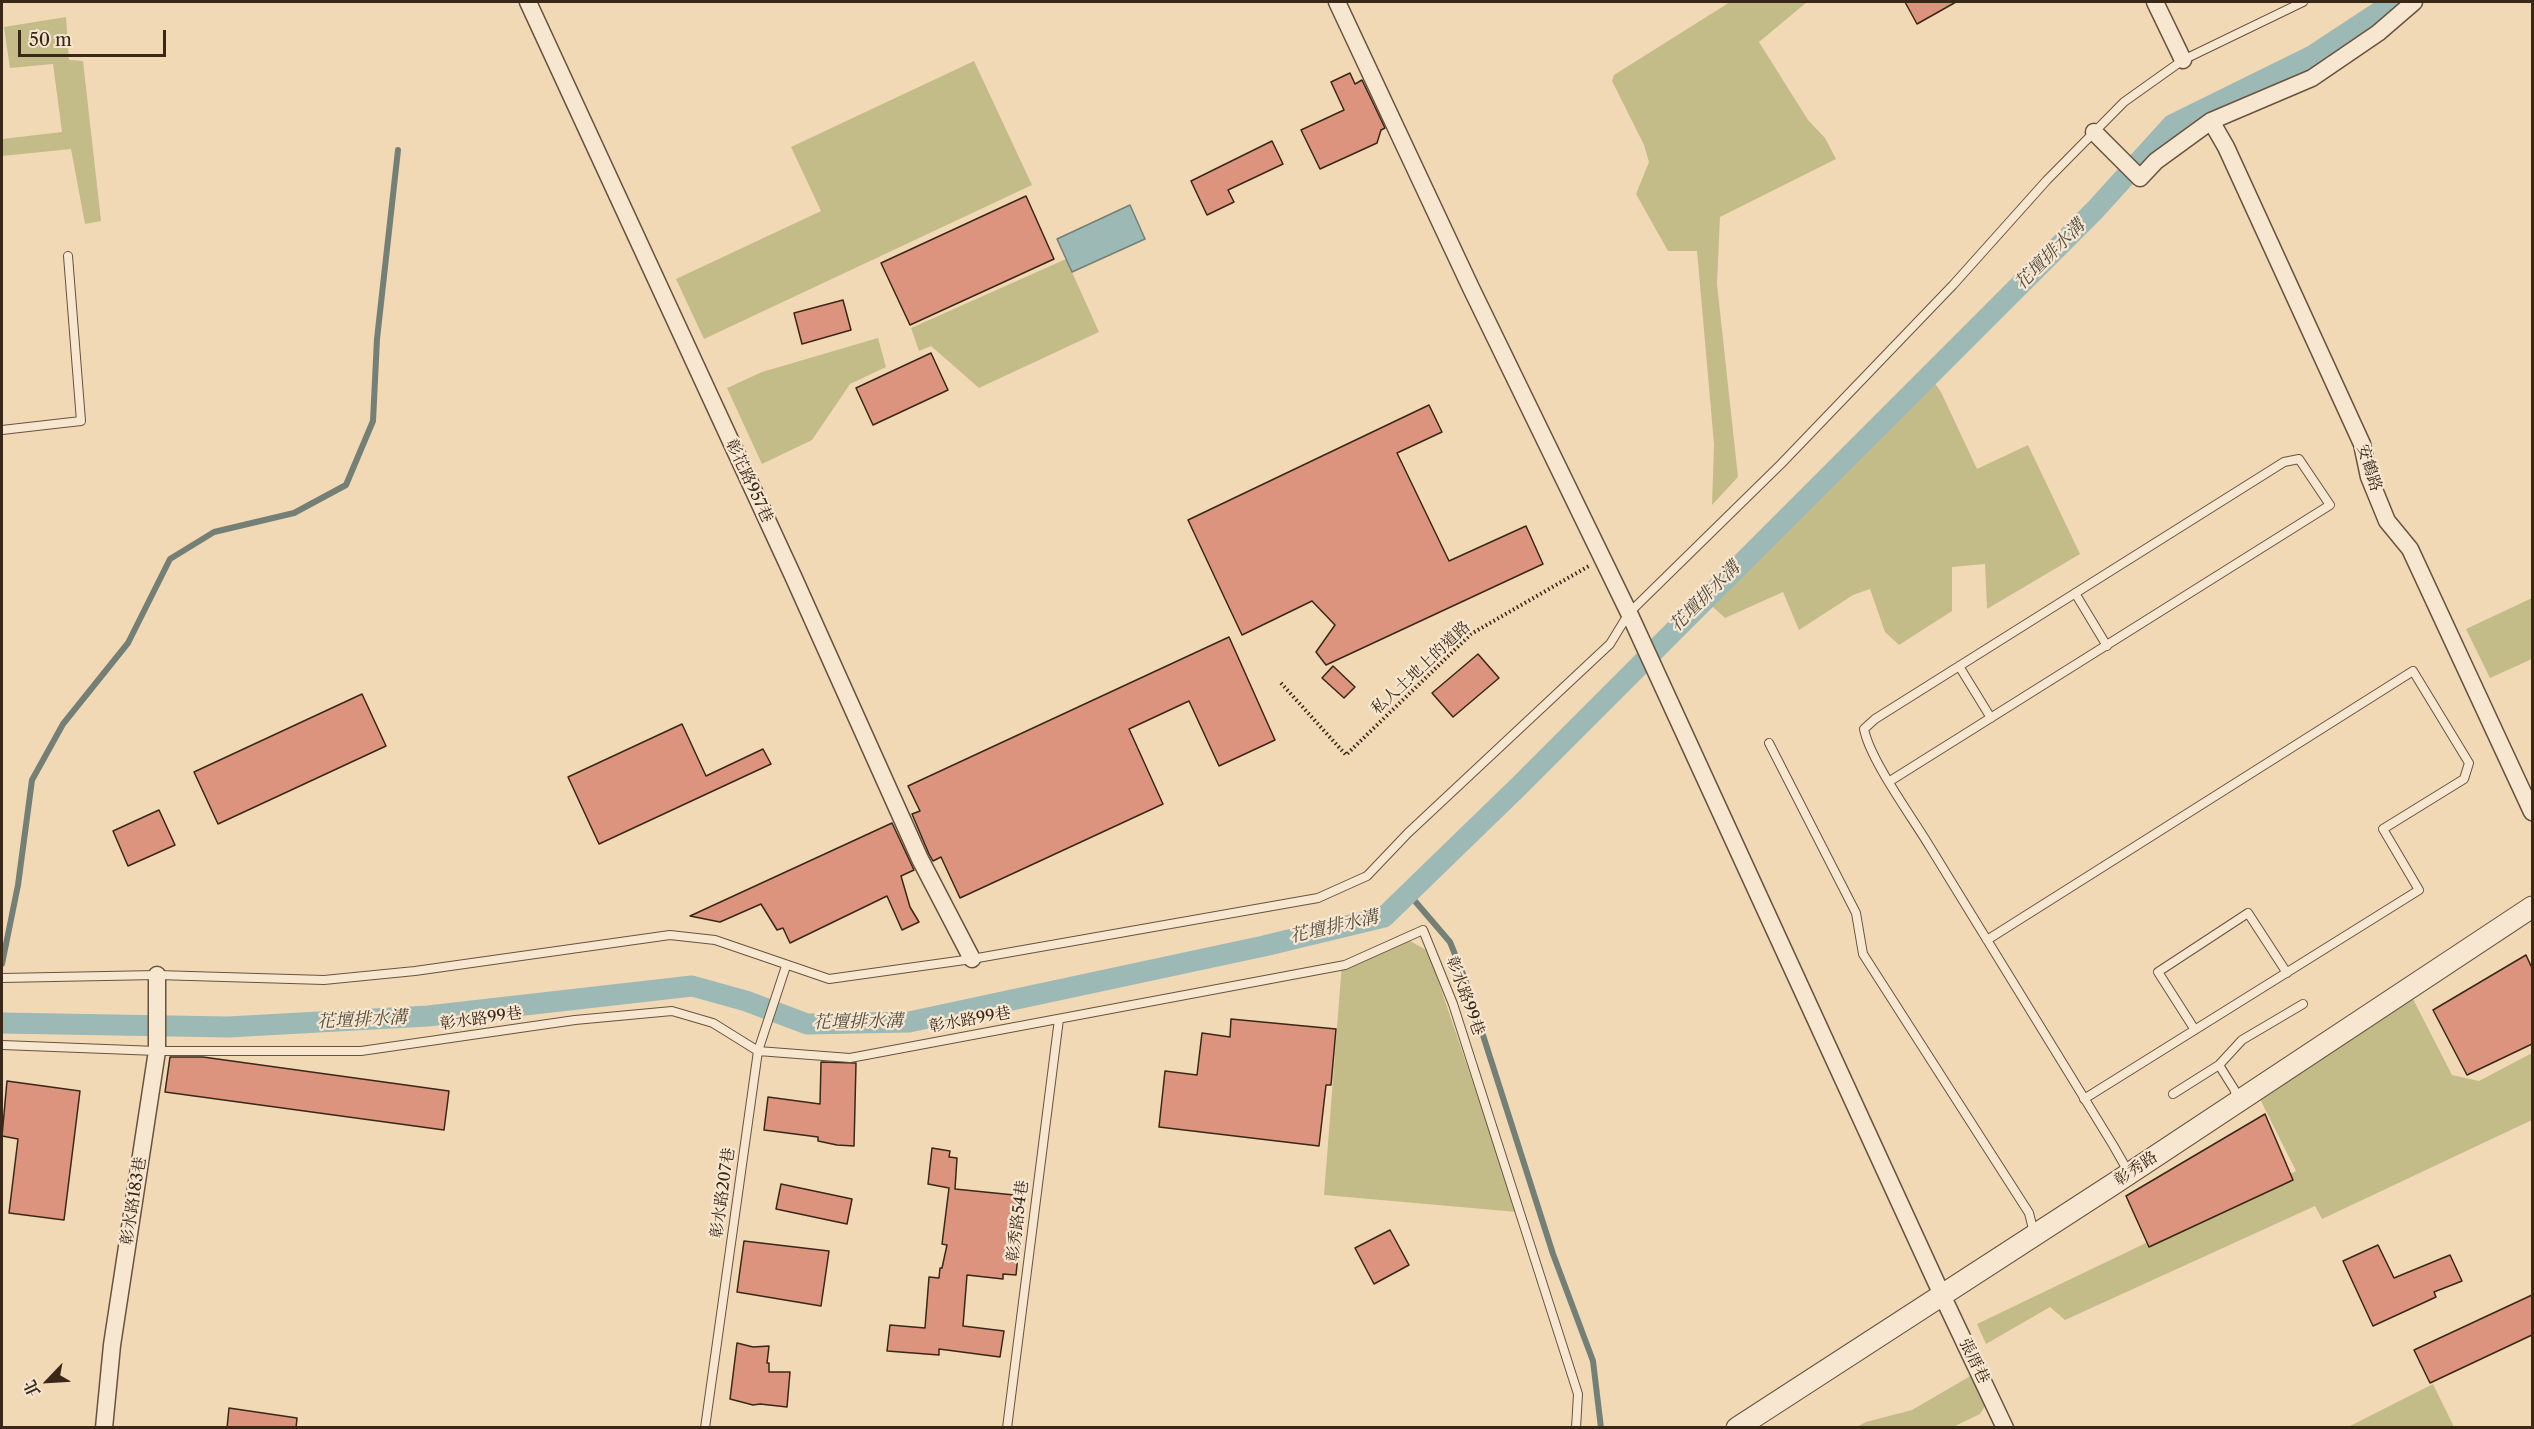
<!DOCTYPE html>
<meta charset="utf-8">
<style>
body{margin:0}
#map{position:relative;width:2534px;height:1429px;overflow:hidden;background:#f2d9b6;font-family:"Libre Caslon Text","Noto Serif TC",serif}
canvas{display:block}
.frame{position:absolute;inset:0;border:3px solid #392717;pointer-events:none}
.north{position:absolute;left:18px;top:1351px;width:60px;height:60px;-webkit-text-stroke:4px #f7e6d0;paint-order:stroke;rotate:245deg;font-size:16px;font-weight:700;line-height:24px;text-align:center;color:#392717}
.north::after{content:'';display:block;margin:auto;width:21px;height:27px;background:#392717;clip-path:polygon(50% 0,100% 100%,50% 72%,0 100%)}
.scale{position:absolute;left:18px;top:30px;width:148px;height:27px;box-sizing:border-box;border:3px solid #392717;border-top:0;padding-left:8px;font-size:18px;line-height:21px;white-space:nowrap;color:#392717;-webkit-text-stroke:4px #f7e6d0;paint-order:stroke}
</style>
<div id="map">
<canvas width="2534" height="1429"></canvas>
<div class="frame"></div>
<div class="north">北</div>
<div class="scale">50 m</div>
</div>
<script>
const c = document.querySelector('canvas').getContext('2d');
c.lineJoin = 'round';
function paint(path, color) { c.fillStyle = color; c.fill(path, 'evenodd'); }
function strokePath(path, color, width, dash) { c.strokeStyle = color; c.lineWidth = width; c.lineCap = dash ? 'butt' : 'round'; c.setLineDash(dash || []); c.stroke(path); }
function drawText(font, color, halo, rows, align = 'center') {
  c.font = font + ' "Libre Caslon Text","Noto Serif TC",serif'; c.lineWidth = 4.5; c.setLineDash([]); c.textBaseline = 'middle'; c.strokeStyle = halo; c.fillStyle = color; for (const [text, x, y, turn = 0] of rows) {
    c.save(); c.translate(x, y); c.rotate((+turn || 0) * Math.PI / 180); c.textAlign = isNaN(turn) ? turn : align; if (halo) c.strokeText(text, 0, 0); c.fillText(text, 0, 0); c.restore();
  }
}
const green = new Path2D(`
 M1730,2H1807L1759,42L1808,120L1825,138L1836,159L1720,217L1717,284L1738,477L1712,505L1714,444L1697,251H1668L1636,194L1649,162L1644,145L1612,81L1614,75Z
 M66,17L69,60L83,61L101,221L85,224L71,149L2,156V139L62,132L53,64L10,68L4,27Z
 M974,61L1032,185L704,339L676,279L821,211L791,147Z
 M1066,259L1099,332L979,388L931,346L919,351L911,328Z
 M878,338L886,367L850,384L812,440L762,464L727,388L762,372Z
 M1924,368L1941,392L1977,469L2028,445L2080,554L1987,609L1985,564L1952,567V611L1899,645L1885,632L1870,589L1853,595L1799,630L1783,592L1725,618L1703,598Z
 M2532,598V659L2490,678L2466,629Z
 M1410,941L1428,951L1517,1212L1324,1195L1342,963Z
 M2413,999L2452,1075L2479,1081L2532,1053V1120L2322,1219L2315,1206L2065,1320L2050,1307L1986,1344L1977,1324L2296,1171L2258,1095Z
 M1979,1371L1990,1398L1980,1414L1953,1427L1855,1428L1866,1422L1912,1410Z
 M2433,1384L2454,1427H2348Z`);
const water = new Path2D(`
 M1130,205L1145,239L1072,272L1057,239Z`);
const stream = new Path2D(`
 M1408,893L1450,942L1465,979L1553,1254L1593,1361L1601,1428
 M2,964L18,885L32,780L63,724L128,643L170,559L214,532L294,513L346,485L373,421L377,339L398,150`);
const canal = new Path2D(`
 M2,1023L228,1027L428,1016L692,986L746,1001L807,1024L909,1022L1264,946L1384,917L1518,787L2095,210L2172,125L2312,56L2394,2`);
const building = new Path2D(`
 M1905,2H1956L1917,24Z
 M1350,73L1355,84L1362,80L1385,128L1381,130L1377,143L1320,169L1301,130L1344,110L1331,82Z
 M1272,141L1283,164L1228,190L1234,202L1207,215L1191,181Z
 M1026,196L1054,259L910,325L881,263Z
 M843,300L851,330L802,344L794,313Z
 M931,353L948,390L873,425L856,388Z
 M1429,405L1442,432L1397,453L1449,561L1526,526L1543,564L1326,665L1316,652L1335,625L1312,601L1242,635L1188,520Z
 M1229,637L1275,740L1219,766L1189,701L1129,729L1163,804L960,898L941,857L933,861L929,854L912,814L920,811L908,786Z
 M1478,654L1499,678L1453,717L1432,693Z
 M1333,666L1355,687L1344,698L1322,678Z
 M362,694L386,746L218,824L194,772Z
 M682,724L706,776L763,749L771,764L599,844L568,777Z
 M159,810L175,845L128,866L113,831Z
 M892,823L914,870L901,876L910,907L919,922L902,930L887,896L790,943L783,928L777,930L761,904L720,922L690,916Z
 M2526,955L2532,968V1044L2467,1075L2433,1010Z
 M1231,1019L1336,1029L1331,1085H1326L1319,1146L1159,1127L1165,1071L1197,1075L1202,1033L1230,1037Z
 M170,1057H203L449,1091L444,1130L165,1092Z
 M821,1062L856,1063L854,1146L837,1145L818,1141V1137L764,1130L768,1097L820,1104Z
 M7,1081L80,1091L64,1220L9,1213L18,1139L2,1136Z
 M2265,1114L2293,1180L2149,1247L2126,1196Z
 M932,1148L950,1151L949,1157L957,1158L955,1189L1024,1196L1016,1275L1003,1274V1279L967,1275L963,1326L1004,1331L1000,1357L939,1349V1355L887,1351L890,1325L925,1328L929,1277L939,1278L940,1268H942L947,1245L942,1244L949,1188L928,1184Z
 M781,1184L852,1199L847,1224L776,1209Z
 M1390,1230L1409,1265L1374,1284L1355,1248Z
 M744,1241L829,1251L821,1306L737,1292Z
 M2378,1245L2394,1278L2450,1255L2462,1281L2434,1292L2436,1297L2373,1326L2343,1261Z
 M2532,1295V1335L2430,1383L2414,1350Z
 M737,1343L753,1347L769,1346L767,1363H769V1372H790L787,1407L760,1404L753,1405L730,1399Z
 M229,1408L297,1418L296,1428H227Z`);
const path = new Path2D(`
 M1281,683L1346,755L1471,634L1589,566`);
const service = new Path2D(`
 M2,430L81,421L68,256
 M2075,593L2107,646
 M1959,666L1991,718
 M1769,743L1856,913L1863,954L2029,1213L2034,1233
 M1890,781L2330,505L2299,459L2284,462L1875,719L1864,729C1870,760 1912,817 1930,847C1991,947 2052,1046 2113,1145L2129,1173
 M1987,940L2413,671L2469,763L2464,779L2383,829L2419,890L2084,1099
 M2,978L157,975L324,980L415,971L670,935L715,940L829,979L972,959L1318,898L1367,876L1408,833L1610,644L1629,613L1781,464L1953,285L2047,180L2124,102L2183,60L2303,2
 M2195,1030L2158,972L2248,913L2287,973
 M2,1045L157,1051H361L575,1020L672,1011L713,1023L758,1051L850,1058L1345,965L1423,930L1453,1004L1578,1394L1576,1428
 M2219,1065L2242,1040L2303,1004
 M2173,1094L2219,1065L2234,1089L2239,1101
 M705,1428L758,1051L786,966
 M1007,1428L1059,1019`);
const minor = new Path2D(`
 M528,2L793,576L920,859L972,959
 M1337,2L1471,288L1629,613L1942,1295L2005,1428
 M2155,2L2183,60
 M2211,121L2226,147L2362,444L2369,477L2387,521L2410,549L2532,812
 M2094,132L2140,178L2156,161L2211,121L2312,78L2378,33L2414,2
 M104,1428L112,1345L157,1051V975`);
const tertiary = new Path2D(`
 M1737,1428L2115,1183L2532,907`);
const streetNames = [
 ["安鶴路",2369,468,72],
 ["彰花路957巷",749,481,65],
 ["私人土地上的道路",1421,668,-43],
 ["彰水路99巷",1465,996,70],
 ["彰水路99巷",481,1019,-8],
 ["彰水路99巷",970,1020,-10],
 ["彰秀路",2136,1169,-34],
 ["彰水路207巷",723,1193,-82],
 ["彰水路183巷",134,1201,-81],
 ["彰秀路54巷",1018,1221,-83],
 ["張厝巷",1974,1361,64]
];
const waterNames = [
 ["花壇排水溝",2050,255,-45],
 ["花壇排水溝",1705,597,-45],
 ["花壇排水溝",1334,927,-13],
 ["花壇排水溝",362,1020,-3],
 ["花壇排水溝",858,1022,-1]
];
paint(green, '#c3bc88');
paint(water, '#9cb9b5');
strokePath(water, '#747f76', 1.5);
strokePath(stream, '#747f76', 6);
strokePath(canal, '#9cb9b5', 21);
paint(building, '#dd947e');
strokePath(building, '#392717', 1.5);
strokePath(service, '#67543f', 10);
strokePath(minor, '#67543f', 19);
strokePath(tertiary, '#67543f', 23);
strokePath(path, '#392717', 4, [1.5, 3]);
strokePath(service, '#f7e6d0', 8);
strokePath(minor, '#f7e6d0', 16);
strokePath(tertiary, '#f7e6d0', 21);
drawText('16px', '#392717', '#f7e6d0', streetNames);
drawText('italic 18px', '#524c3e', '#f7e6d0', waterNames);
</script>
